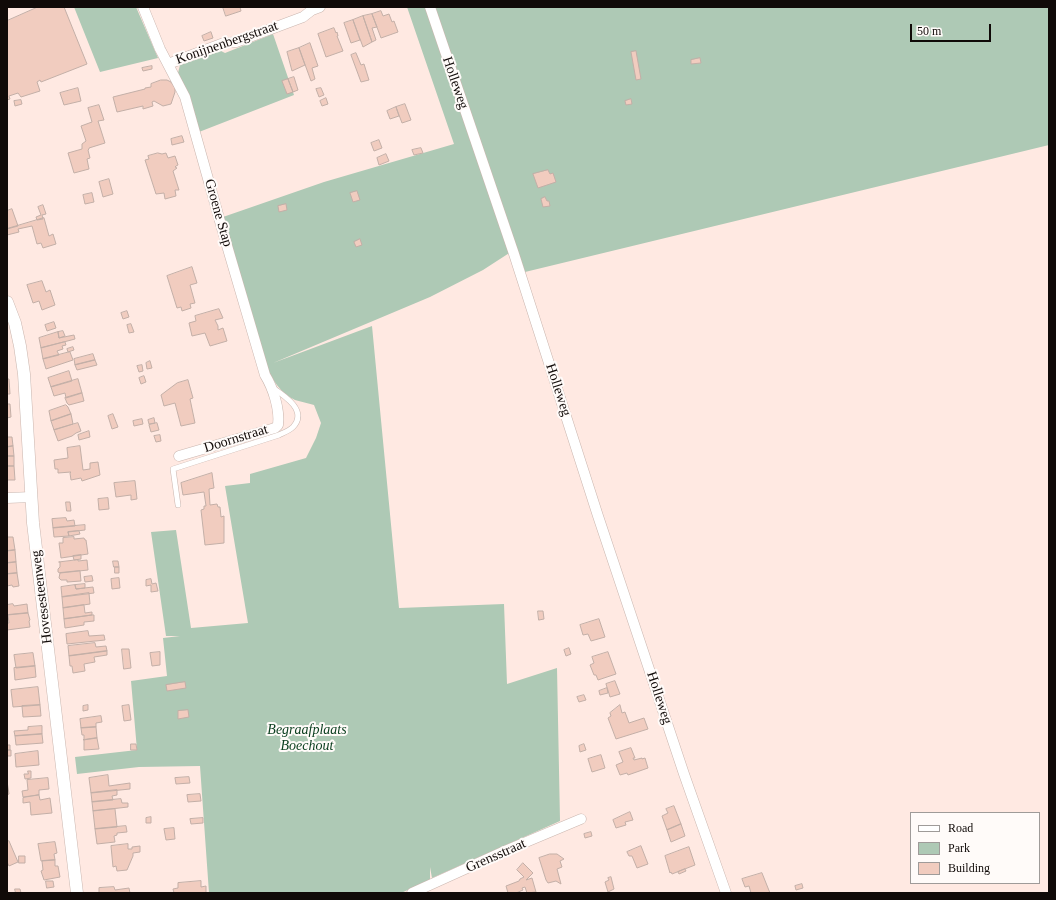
<!DOCTYPE html>
<style>
body{margin:0}
#map{position:relative;width:1056px;height:900px;overflow:hidden;background:#ffe9e2;font-family:Georgia,serif}
canvas{display:block}
.frame{position:absolute;inset:0;border:8px solid #100a08;pointer-events:none}
.legend{position:absolute;left:910px;top:812px;width:130px;height:72px;box-sizing:border-box;background:#fffbf9;border:1px solid #9f9b99;margin:0;padding:5px 7px;list-style:none;font-size:12px;color:#100a08}
.legend li{display:flex;align-items:center;gap:8px;height:20px}
.legend b{width:20px;border:1px solid #9f9b99}
.scale{position:absolute;left:910px;top:24px;width:81px;height:18px;box-sizing:border-box;border:2px solid #100a08;border-top:0;padding-left:5px;font-size:12px;line-height:14px;white-space:nowrap;color:#100a08;-webkit-text-stroke:3px #fffbf9;paint-order:stroke}
</style>
<div id="map">
<canvas width="1056" height="900"></canvas>
<div class="frame"></div>
<ul class="legend">
<li><b style="height:5px;background:#fff"></b>Road</li>
<li><b style="height:11px;background:#aec9b5"></b>Park</li>
<li><b style="height:11px;background:#f1ccbf"></b>Building</li>
</ul>
<div class="scale">50 m</div>
</div>
<script>
const c = document.querySelector('canvas').getContext('2d');
c.lineJoin = 'round';
function paint(path, color) { c.fillStyle = color; c.fill(path, 'evenodd'); }
function strokePath(path, color, width, dash) { c.strokeStyle = color; c.lineWidth = width; c.lineCap = dash ? 'butt' : 'round'; c.setLineDash(dash || []); c.stroke(path); }
function drawText(font, color, halo, rows, align = 'center') {
  c.font = font + ' Georgia,serif'; c.lineWidth = 4; c.setLineDash([]); c.textBaseline = 'middle'; c.strokeStyle = halo; c.fillStyle = color; for (const [text, x, y, turn = 0] of rows) {
    c.save(); c.translate(x, y); c.rotate((+turn || 0) * Math.PI / 180); c.textAlign = isNaN(turn) ? turn : align; if (halo) c.strokeText(text, 0, 0); c.fillText(text, 0, 0); c.restore();
  }
}
const green = new Path2D(`
 M74,7H136L158,58L100,72Z
 M407,7H1049V145L525,272L517,248L483,270L430,297L273,363L372,326L399,608L504,604L507,684L557,668L560,821L432,878L430,867V880L401,893H209L200,766L139,767L77,774L75,757L137,750L131,681L167,676L163,638L180,636H166L151,532L176,530L191,628L248,623L225,486L250,483V474L306,458L316,438L321,423L314,405C308,403 301,402 295,400C281,394 272,379 266,366L223,217L324,182L454,144Z
 M273,34L294,95L199,132C195,110 188,92 178,73L180,65L221,51L225,53Z`);
const building = new Path2D(`
 M38,7H64L87,64L41,82L40,80L37,82L40,91L21,97L18,93L9,96L10,99L7,100V21Z
 M223,7H240L241,11L226,16Z
 M381,11L383,16L389,14L392,22L394,21L398,32L381,38L372,14Z
 M372,14L377,27L372,28L376,40L372,42L363,16Z
 M363,16L372,42L363,47L353,20Z
 M353,20L360,40L351,43L344,23Z
 M334,28L336,33L337,32L338,36H337L343,51L326,57L318,34Z
 M211,32L213,38L204,41L202,36Z
 M310,43L318,66L312,68L315,79L311,81L299,48Z
 M299,48L305,65L292,71L287,52Z
 M636,51L641,79L636,80L631,52Z
 M356,53L361,65L364,64L369,80L361,82L351,55Z
 M700,58L701,63L691,64V60Z
 M152,66V69L143,71L142,68Z
 M294,77L298,90L293,92L288,79Z
 M288,79L293,92L287,94L282,81Z
 M161,80H167L171,82L175,88V92L171,104L163,106L154,101L152,102L153,106L143,109V106L117,112L113,97L145,89V88L151,87V84Z
 M78,88L81,101L64,105L60,93Z
 M321,88L324,95L319,97L316,89Z
 M326,98L328,104L322,106L320,101Z
 M631,99L632,104L626,105L625,101Z
 M21,100L22,104L15,106L14,101Z
 M405,104L411,120L402,123L396,107Z
 M99,105L104,120L98,121L105,143L89,148V149L88,150L90,158L87,159L89,169L74,173L68,153L82,149V144L86,141L81,126L92,122L88,108Z
 M396,107L399,116L390,119L387,111Z
 M182,136L184,142L172,145L171,139Z
 M379,140L382,148L374,151L371,143Z
 M421,148L423,153L414,155L412,150Z
 M158,153L162,154L166,153L168,158L175,156L178,165L176,166L175,167L177,168L173,171L179,190H175L176,196L165,199L164,193L156,194L145,160L149,159L148,156Z
 M386,154L389,161L379,165L377,158Z
 M548,170L550,174L553,173L556,182L538,188L533,174Z
 M109,179L113,194L103,197L99,182Z
 M357,191L360,200L353,202L350,193Z
 M92,193L94,202L85,204L83,195Z
 M545,197L547,201H549L550,206L543,207L541,199Z
 M286,204L287,210L279,212L278,206Z
 M43,205L46,214L42,215L43,219L37,220L36,217L41,215L38,207Z
 M12,209L18,226L7,229V211Z
 M44,218L49,236L53,234L56,244L43,248L41,243L37,244L32,226L18,229L19,232L7,235V229Z
 M360,239L362,245L356,247L354,242Z
 M192,267L197,283L190,285L195,303L190,304L191,308L182,311L181,307L177,308L167,276Z
 M42,281L46,292L50,290L55,305L42,310L39,301L33,303L27,285Z
 M219,309L223,318L215,320L218,326V330L223,328L227,341L210,346L205,333L192,336L189,323L196,321L195,316Z
 M127,311L129,317L123,319L121,313Z
 M54,322L56,328L47,331L45,325Z
 M131,324L134,332L129,333L127,325Z
 M63,331L65,336L59,338L58,332Z
 M58,332L59,338L74,335L75,339L41,348L39,338Z
 M65,342L66,345L62,346L63,349L57,351L59,355L43,359L41,348Z
 M73,347L74,350L68,352L67,349Z
 M70,352L73,360L46,369L43,359Z
 M93,354L95,360L75,365L74,359Z
 M95,360L97,365L77,370L75,365Z
 M150,361L152,368L147,369L146,363Z
 M142,365L143,371L139,372L137,366Z
 M69,371L72,381L51,387L48,378Z
 M144,376L146,382L141,384L139,378Z
 M7,379H9L10,394H7Z
 M78,379L82,393L66,398L65,393L54,396L51,387Z
 M188,380L193,398L190,399L195,423L181,426L175,403L164,406L161,395L177,383Z
 M82,393L84,401L69,405L67,403L65,398Z
 M7,404H10L11,417L7,418Z
 M66,405L68,407L71,414L51,421L49,411Z
 M71,414L73,424L54,430L51,421Z
 M113,414L118,427L112,429L108,416Z
 M154,418L155,423L149,424L148,420Z
 M142,419L143,424L134,426L133,421Z
 M78,423L81,431L76,433L72,436L58,441L54,430Z
 M157,423L159,430L151,432L149,425Z
 M89,431L90,437L79,440L78,435Z
 M160,435L161,441L156,442L154,436Z
 M7,437H12L13,446L7,447Z
 M13,446L14,456H7V447Z
 M80,446L83,470L90,469V463L98,462L100,475L82,481L81,478L71,480L70,473L71,472L58,473V469H55L54,460L68,458L67,448Z
 M7,456H14V466H7Z
 M7,466H14L15,480H7Z
 M212,473L214,488L209,489L210,505L217,504L218,507H220L221,517L224,516V543L205,545L201,510L204,509V506H206L204,492L183,495L181,483Z
 M135,481L137,499L131,500V495L116,497L114,483Z
 M108,498L109,509L99,510L98,499Z
 M66,502H70L71,511H67Z
 M66,518L67,521L74,520L75,526L53,528L52,519Z
 M85,525V530L68,532L69,536L54,537L53,528Z
 M79,531L80,534L69,536L68,532Z
 M7,537H13L15,550L7,551Z
 M74,537V539L84,538L85,540H86L88,554L61,558L59,543H63V538Z
 M15,550L16,562L7,563V551Z
 M81,555V559L74,560L73,556Z
 M78,560V561L87,560L88,570L60,573L58,572V569L60,567V562H59Z
 M113,561H118L119,567H114Z
 M16,562L17,573L7,574V563Z
 M115,567H119V573H115Z
 M80,571L81,581L67,582V580H61L59,578L60,573Z
 M17,573L19,586L13,587L12,585L7,586V574Z
 M92,576L93,581L85,582L84,577Z
 M119,578L120,588L112,589L111,579Z
 M151,579L152,584L156,583L158,591L151,592V585L146,586V580Z
 M85,584V588L76,589L75,585Z
 M75,585L76,589L93,587L94,593L62,597L61,587Z
 M89,593L90,604L63,608L62,597Z
 M13,604L14,606L27,604L28,613L7,615V605Z
 M84,605L85,613L92,612V615L64,619L63,608Z
 M538,611H543L544,619L539,620Z
 M28,613L30,620L29,621L30,627L7,630V623H9L8,615Z
 M92,615H94V621L84,622V625L65,628L64,619Z
 M599,619L605,637L591,641L588,634L583,635L580,625Z
 M88,631L89,636L104,635L105,640L67,644L66,634Z
 M95,643L96,647L106,646L107,651L69,656L68,646Z
 M569,648L571,654L566,656L564,650Z
 M122,649H129L131,668L124,669Z
 M107,651V655L94,657L95,662L84,664L85,671L73,673L72,666H70L69,656Z
 M160,652V665L152,666L150,653Z
 M608,652L616,674L598,680L596,675H594L590,665L594,663L592,657Z
 M33,653L35,666L16,668L14,655Z
 M35,666L36,677L15,680L14,668Z
 M615,681L620,694L610,697L606,684Z
 M185,682L186,688L167,691L166,685Z
 M38,687L40,705L13,707L11,690Z
 M607,688L608,693L600,695L599,691Z
 M584,695L586,700L579,702L577,697Z
 M40,705L41,716L23,717L22,706Z
 M88,705V710L83,711V706Z
 M129,705L131,720L124,721L122,706Z
 M620,705L622,713L625,712L629,723L644,718L648,729L616,739L608,718L611,716L610,713Z
 M188,710L189,717L178,719V711Z
 M101,716L102,722L96,723V727L81,728L80,719Z
 M42,726V734L15,736L14,731L28,730V727Z
 M96,727L97,738L83,740L84,739V735H82L81,728Z
 M42,734L43,743L16,745L15,736Z
 M97,738L99,749L84,750V740Z
 M131,744H136L137,750H131Z
 M584,744L586,750L580,752L579,746Z
 M7,745H10V750H7Z
 M631,748L635,758H633L634,760L642,758V759L645,758L648,768L628,775L627,773L620,775L616,765L623,762L619,752Z
 M7,750H11V756H7Z
 M38,751L39,765L16,767L15,754Z
 M601,755L605,768L592,772L588,759Z
 M28,771H31V778L25,779L24,774H28Z
 M108,775L109,786L130,783V789L91,793L89,778Z
 M189,777L190,783L176,784L175,778Z
 M48,778L49,789L39,790V795L23,797L22,791L28,790L27,780Z
 M7,781L9,794L7,795Z
 M117,790V795L112,796L113,800L92,802L91,793Z
 M200,794L201,801L188,802L187,795Z
 M39,795L40,800L50,798L52,813L31,815L30,802L23,803V798Z
 M121,799L122,803H128V807L93,811L92,802Z
 M674,806L681,824L667,830L662,816L668,813L666,809Z
 M115,809L117,827L95,829L93,811Z
 M630,812L633,820L625,822L626,825L616,828L613,820Z
 M151,817V823H146V818Z
 M203,818V823L191,824L190,819Z
 M681,824L685,836L671,842L667,830Z
 M126,826L127,832L117,833V835L114,836L115,842L97,844L95,829Z
 M174,828L175,839L166,840L164,829Z
 M591,832L592,836L585,838L584,834Z
 M9,841L18,862L9,866L7,862V842Z
 M55,842L57,853L54,854L55,860L41,861L38,844Z
 M128,844V849H132V847L140,846V852L133,853V856L127,870L117,871L116,866L113,867L111,846Z
 M641,846L648,864L637,868L632,856H629L627,852Z
 M689,847L695,865L672,874L671,872L670,873L665,856Z
 M550,854H557L564,859L560,861L562,867L557,869L561,884L556,881L548,883L546,880L539,858Z
 M19,856H25V863H19Z
 M55,860V866H58L60,877L44,880L41,871L43,870L42,861Z
 M523,863L533,873L526,880L532,878L536,892L527,893L525,887L522,888L523,890L516,893H508L506,886L519,881L520,879L524,877L517,870Z
 M685,869L686,871L679,874L678,872Z
 M762,873L770,893H751L749,886L745,887L742,879Z
 M611,877L614,889L608,892L605,882L609,880L608,878Z
 M46,881H53L54,887L47,888Z
 M201,881V887L206,886V893H174L173,889L178,888V883Z
 M802,884L803,888L796,890L795,886Z
 M114,887L115,890L129,888L130,893H99V888Z
 M15,889H20L21,893H16Z`);
const service = new Path2D(`
 M178,505L173,469L279,435C283,433 289,431 293,427C308,411 285,396 273,388`);
const minor = new Path2D(`
 M143,7L160,49L185,97L223,232L265,375C273,388 280,409 278,425L275,428L179,456
 M430,7L514,254L598,516L684,774L726,893
 M168,64L224,43L236,42L303,17L312,10L320,7
 M7,498L32,497
 M412,893L507,850L581,819`);
const tertiary = new Path2D(`
 M7,302L15,323L20,346L24,374L33,523L77,893`);
const streetNames = [
 ["Konijnenbergstraat",227,43,-19],
 ["Holleweg",455,83,71],
 ["Groene Stap",218,213,74],
 ["Holleweg",558,390,72],
 ["Doornstraat",236,439,-17],
 ["Hovesesteenweg",42,597,-97],
 ["Holleweg",659,698,72],
 ["Grensstraat",496,856,-24]
];
const parkNames = [
 ["Begraafplaats",307,730],
 ["Boechout",307,746]
];
paint(green, '#aec9b5');
paint(building, '#f1ccbf');
strokePath(building, '#c3afa7', 1);
strokePath(service, '#cab6af', 6);
strokePath(minor, '#cab6af', 11);
strokePath(tertiary, '#cab6af', 13);
strokePath(service, '#fff', 5);
strokePath(minor, '#fff', 10);
strokePath(tertiary, '#fff', 12);
drawText('14px', '#100a08', '#fffbf9', streetNames);
drawText('italic 14px', '#0d4021', '#fffbf9', parkNames);
</script>
